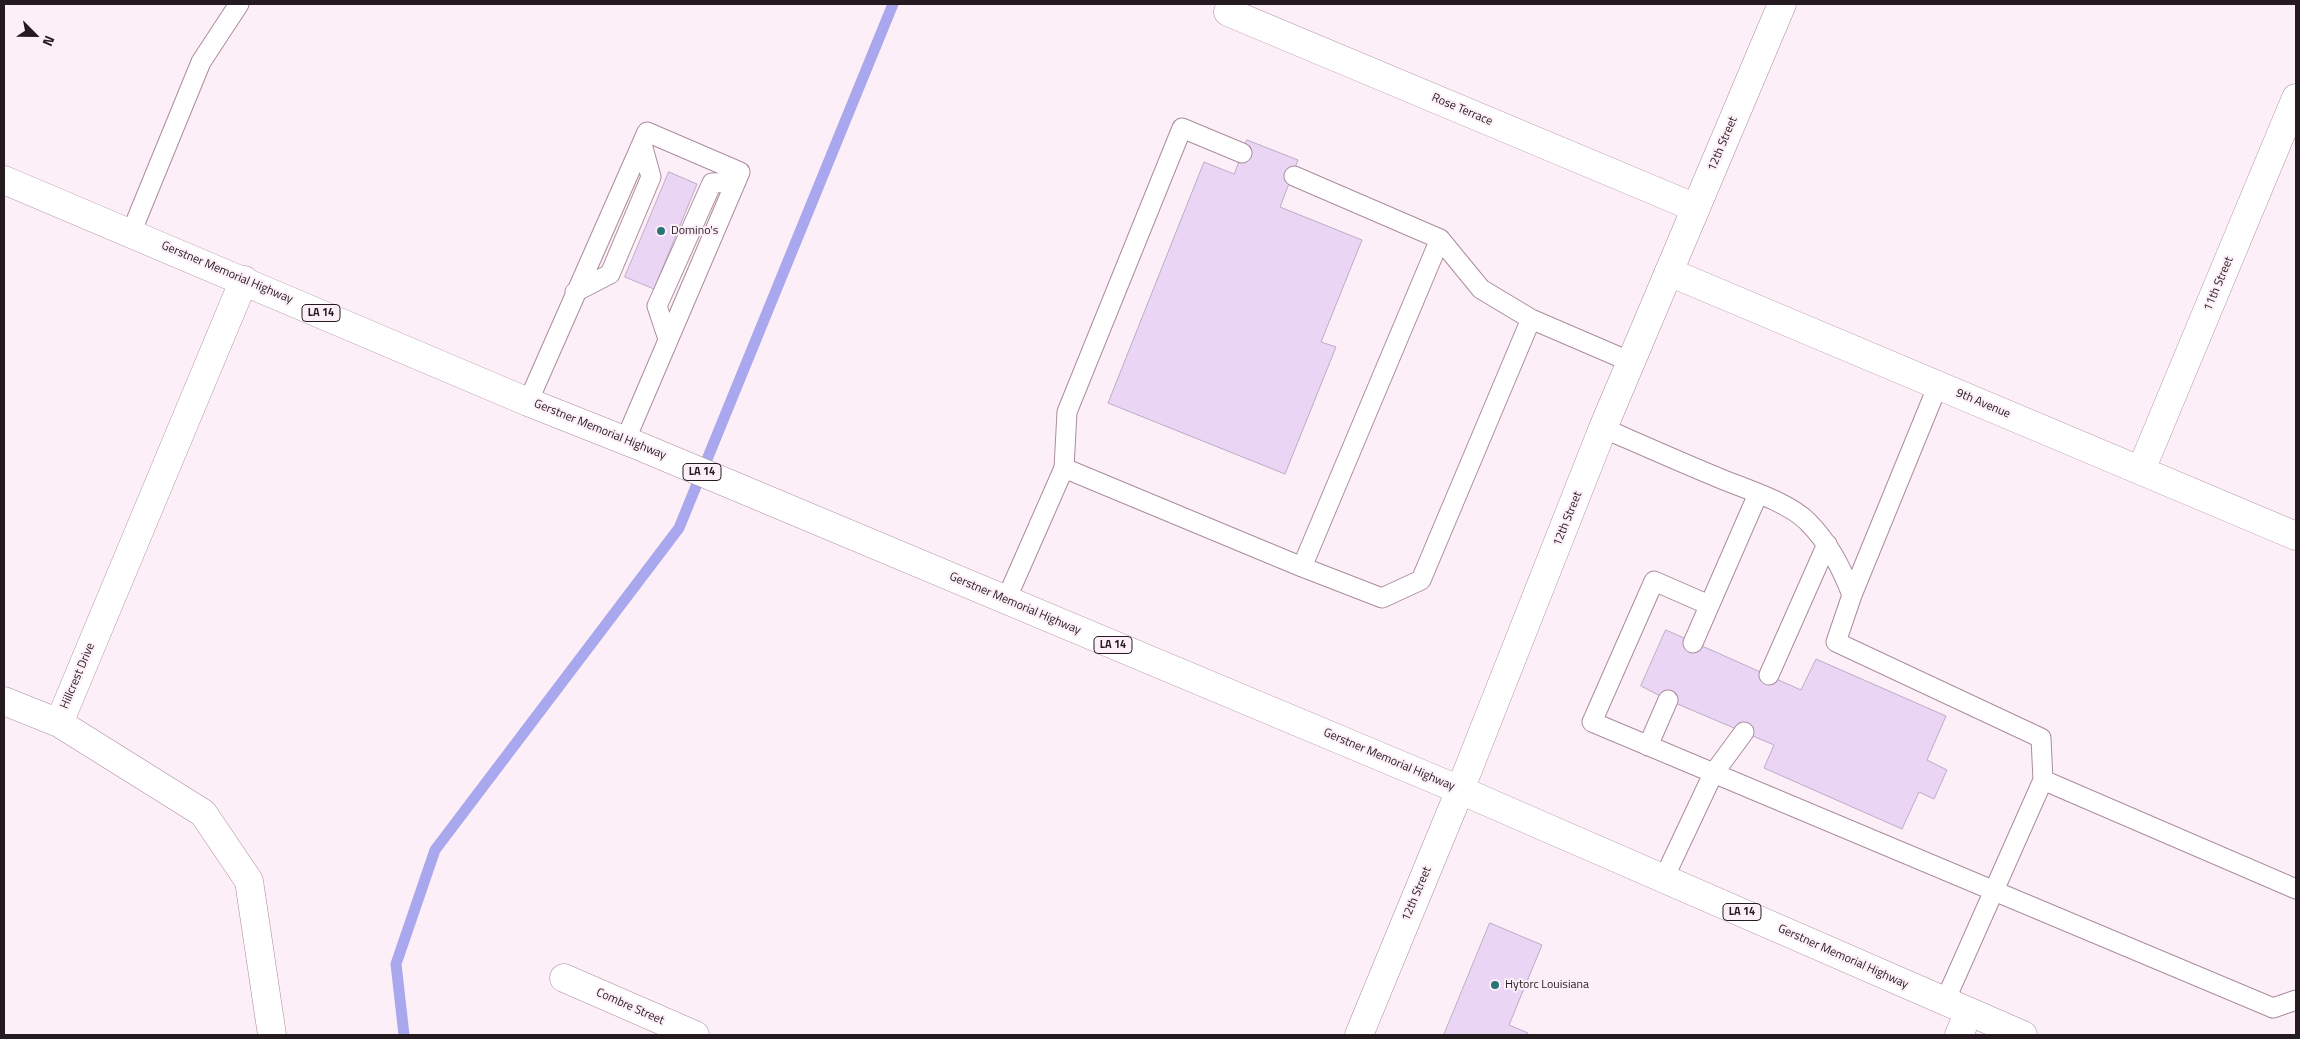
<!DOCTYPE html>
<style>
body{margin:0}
#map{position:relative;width:2300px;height:1039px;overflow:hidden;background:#fdeff7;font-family:"Titillium Web",sans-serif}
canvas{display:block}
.frame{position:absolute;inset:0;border:5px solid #261a21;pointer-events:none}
.north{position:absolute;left:10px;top:10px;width:50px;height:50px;-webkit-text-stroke:4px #fdeff7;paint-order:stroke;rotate:113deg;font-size:14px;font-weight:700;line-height:20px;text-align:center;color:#261a21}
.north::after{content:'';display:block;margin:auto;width:18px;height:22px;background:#261a21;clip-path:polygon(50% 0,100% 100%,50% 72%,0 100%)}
</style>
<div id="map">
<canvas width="2300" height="1039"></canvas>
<div class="frame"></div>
<div class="north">N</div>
</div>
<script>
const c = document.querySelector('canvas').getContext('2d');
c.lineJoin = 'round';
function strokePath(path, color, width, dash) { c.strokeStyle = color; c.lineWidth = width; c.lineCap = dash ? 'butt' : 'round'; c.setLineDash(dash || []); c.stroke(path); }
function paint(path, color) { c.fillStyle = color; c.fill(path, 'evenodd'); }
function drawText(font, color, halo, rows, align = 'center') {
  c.font = font + ' "Titillium Web",sans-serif'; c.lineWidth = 4; c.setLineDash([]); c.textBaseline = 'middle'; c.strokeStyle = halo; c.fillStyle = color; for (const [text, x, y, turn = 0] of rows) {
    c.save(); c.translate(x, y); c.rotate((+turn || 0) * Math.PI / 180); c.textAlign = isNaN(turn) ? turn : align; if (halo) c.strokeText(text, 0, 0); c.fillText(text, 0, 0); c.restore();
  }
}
const stream = new Path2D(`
 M404,1035L396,964L435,850L679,528L893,4`);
const building = new Path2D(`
 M1247,140L1298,160L1280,207L1362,240L1321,342L1336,347L1285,474L1108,403L1204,162L1234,174Z
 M669,172L697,184L654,289L625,277Z
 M1666,630L1801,690L1816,659L1946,716L1927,760L1947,770L1934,799L1919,792L1902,829L1764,768L1774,745L1668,700L1641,686Z
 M1490,923L1542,945L1509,1025L1528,1033L1527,1035H1444Z`);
const lane = new Path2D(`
 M1294,176L1440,239L1481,289L1531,319L1631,362
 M131,233L201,62L239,4
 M575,292L610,274L651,177L642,144
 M668,339L657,306L712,183L736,182
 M528,402L647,132L740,172L625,441
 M1603,428C1642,445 1680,462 1719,478C1745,489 1786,501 1807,521C1829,543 1841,567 1852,595L1836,642L2041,738L2043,780
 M1064,468L1302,567L1382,598L1421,580L1531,319
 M1302,567L1440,239
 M1852,595L1938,385
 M1006,600L1064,468L1067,412L1182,128L1242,153
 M1709,605L1654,581L1592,722L2273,1008L2296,1000
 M1693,643L1758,494
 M1769,675L1827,544
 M1648,746L1668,700
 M1664,878L1713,774L1744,732
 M1945,1001L2043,780L2296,889`);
const street = new Path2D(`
 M1231,4L1228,12L1696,208
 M1669,272L2296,536
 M2141,470L2296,98
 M4,701L59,723L203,813L249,881L272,1035
 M59,723L244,280
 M564,978L695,1035
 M1359,1035L1460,790
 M1959,1035L1969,1012`);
const secondary = new Path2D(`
 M1460,790L1603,428L1782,4`);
const primary = new Path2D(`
 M4,180L528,402L639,446L1460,790L2023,1035`);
const markers = [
 [661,231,5,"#2a7478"],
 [1495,985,5,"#2a7478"]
];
const shields = [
 [321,313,38],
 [702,472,38],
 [1113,645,38],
 [1742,912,38]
];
const shieldNames = [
 ["LA 14",321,313],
 ["LA 14",702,472],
 ["LA 14",1113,645],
 ["LA 14",1742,912]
];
const streetNames = [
 ["Rose Terrace",1462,110,23],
 ["12th Street",1723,144,-67],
 ["Gerstner Memorial Highway",227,273,23],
 ["11th Street",2219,284,-67],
 ["9th Avenue",1983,404,23],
 ["Gerstner Memorial Highway",600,430,22],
 ["12th Street",1568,519,-68],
 ["Gerstner Memorial Highway",1015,604,23],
 ["Hillcrest Drive",78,676,-67],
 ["Gerstner Memorial Highway",1389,760,23],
 ["12th Street",1417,894,-67],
 ["Gerstner Memorial Highway",1843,957,24],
 ["Combre Street",630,1007,24]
];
const poiNames = [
 ["Domino's",671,231],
 ["Hytorc Louisiana",1505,985]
];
strokePath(stream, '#a9a7ed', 11);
paint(building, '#ead6f4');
strokePath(building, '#bcaac7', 1);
strokePath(lane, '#ab8c9e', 21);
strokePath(street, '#ab8c9e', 29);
strokePath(secondary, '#ab8c9e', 29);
strokePath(primary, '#ab8c9e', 29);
strokePath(lane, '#fff', 19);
strokePath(street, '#fff', 28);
strokePath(secondary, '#fff', 28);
strokePath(primary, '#fff', 28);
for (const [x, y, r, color] of markers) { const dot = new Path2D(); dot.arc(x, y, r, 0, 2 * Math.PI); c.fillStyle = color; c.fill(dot); strokePath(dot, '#fdeff7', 2); }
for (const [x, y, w] of shields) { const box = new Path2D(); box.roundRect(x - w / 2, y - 8.5, w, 17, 4); c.fillStyle = '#fdeff7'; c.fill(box); strokePath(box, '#261a21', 1); }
drawText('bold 11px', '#261a21', null, shieldNames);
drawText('12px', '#261a21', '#fdeff7', streetNames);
drawText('12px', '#261a21', '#fdeff7', poiNames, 'left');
</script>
